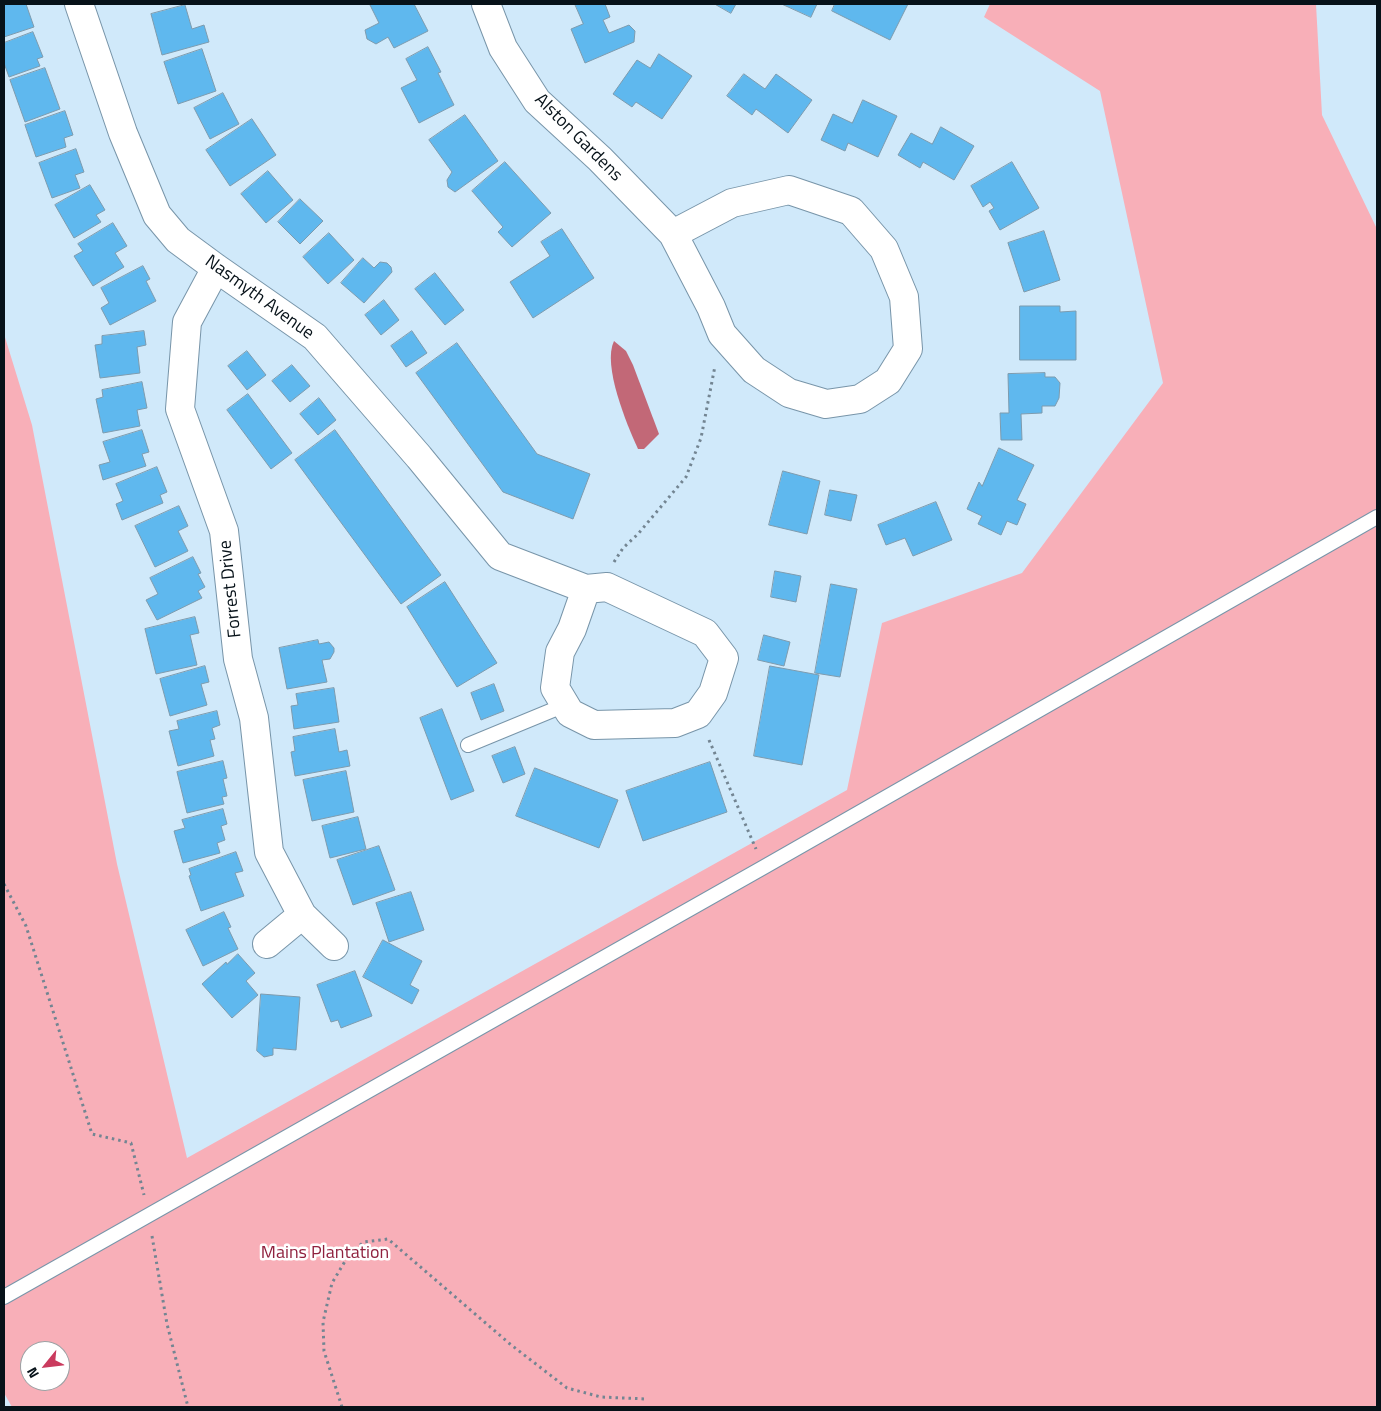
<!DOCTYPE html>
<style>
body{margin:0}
#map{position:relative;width:1381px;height:1411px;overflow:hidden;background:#d0e9fa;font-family:"Titillium Web",sans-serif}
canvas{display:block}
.frame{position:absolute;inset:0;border:5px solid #071219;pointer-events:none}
.north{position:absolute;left:20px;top:1341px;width:50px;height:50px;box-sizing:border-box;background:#fff;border:1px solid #9ca0a3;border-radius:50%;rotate:241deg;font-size:14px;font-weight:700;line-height:20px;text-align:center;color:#071219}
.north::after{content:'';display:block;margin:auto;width:18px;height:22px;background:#ca3a5e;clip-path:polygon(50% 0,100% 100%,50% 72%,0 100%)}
</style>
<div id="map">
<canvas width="1381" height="1411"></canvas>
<div class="frame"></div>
<div class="north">N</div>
</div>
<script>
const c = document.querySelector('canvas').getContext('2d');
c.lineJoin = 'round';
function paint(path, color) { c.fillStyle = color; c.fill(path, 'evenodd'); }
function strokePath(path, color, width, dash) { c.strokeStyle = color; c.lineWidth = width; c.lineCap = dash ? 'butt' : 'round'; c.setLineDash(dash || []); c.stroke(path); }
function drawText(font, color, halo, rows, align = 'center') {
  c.font = font + ' "Titillium Web",sans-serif'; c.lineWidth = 5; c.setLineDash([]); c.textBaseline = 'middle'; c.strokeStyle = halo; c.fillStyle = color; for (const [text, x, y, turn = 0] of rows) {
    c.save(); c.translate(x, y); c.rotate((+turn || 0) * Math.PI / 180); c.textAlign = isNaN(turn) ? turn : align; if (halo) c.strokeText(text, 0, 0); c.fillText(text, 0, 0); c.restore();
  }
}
const green = new Path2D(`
 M990,4H1316L1322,115L1377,229V1407H12L4,1393V334L32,425L117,864L187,1158L847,790L882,623L1022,573L1163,383L1100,91L984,17ZM30,1351H60V1381H30Z`);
const water = new Path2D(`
 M614,341L626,351L633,365L659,434L644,449H638C627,425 602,365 614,341Z`);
const building = new Path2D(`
 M4,4H26L34,27L4,37Z
 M372,4H414L428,31L394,48L388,37L376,44L367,39L365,30L379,23L370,5Z
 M575,4H605L610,17L603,20L609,33L629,25L635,31L634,42L585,63L571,29L583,24Z
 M715,4H736L731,13Z
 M782,4H817L811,17Z
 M835,4H908L890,40L832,11Z
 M185,5L192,29L204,25L209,42L162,55L151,14Z
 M33,32L43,57L37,59L40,66L9,77L4,63V43Z
 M428,47L441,72L438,73L454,105L419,123L401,88L417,80L406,59Z
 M202,49L216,91L178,104L164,62Z
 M659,54L692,76L662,119L636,102L632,107L613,94L637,60L650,68Z
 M45,68L60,109L25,122L10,80Z
 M744,74L765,89L776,74L812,100L788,133L756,109L752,115L727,96Z
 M223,93L239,124L210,139L194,108Z
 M863,100L897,116L878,157L848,143L845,151L821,140L833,114L852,123Z
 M65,111L73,135L64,138L66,147L36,157L25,125Z
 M465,115L498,161L455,192L448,187L447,180L452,172L429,140Z
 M252,119L276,155L230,186L206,150Z
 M941,127L974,146L954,180L923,162L920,168L898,155L911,133L932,144Z
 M76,149L84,172L75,175L80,188L52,198L39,163Z
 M505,162L551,213L512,247L498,232L503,227L472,191Z
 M1012,162L1039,208L1000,230L989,211L994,208L990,202L983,207L971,186Z
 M268,171L293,200L266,223L241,194Z
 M90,185L105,210L96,215L101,222L74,238L55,205Z
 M300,199L323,221L300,244L278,222Z
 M113,223L127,246L115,253L124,267L93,286L74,256L83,251L78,244Z
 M562,229L594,278L533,318L510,282L550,256L541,242Z
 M1044,231L1060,280L1024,292L1008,243Z
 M329,233L354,260L328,284L303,257Z
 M363,258L374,268L380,262L387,263L391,267L392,272L364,303L341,283Z
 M143,266L150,279L146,281L156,301L110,325L101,308L109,303L101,288Z
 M435,273L464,310L445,325L415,289Z
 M384,300L399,320L381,335L365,315Z
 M1020,306H1060V312L1076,311V360H1020Z
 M144,331L146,345L137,347L140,373L100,378L95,345L102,344V336Z
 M412,331L427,353L406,367L391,346Z
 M457,343L537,454L590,474L573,519L503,492L416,373Z
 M247,351L266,375L247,390L228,366Z
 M292,365L310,386L290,402L272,381Z
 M1045,373V377H1055L1060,383L1059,398L1055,406H1042V413L1021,414L1022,440H1001L1000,413H1009L1008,374Z
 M142,382L147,408L137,410L140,426L103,433L96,399L103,397L102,390Z
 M248,394L292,453L271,469L227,410Z
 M319,398L336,420L318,435L300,414Z
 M142,430L149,452L142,454L146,466L103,480L99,465L110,462L103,442Z
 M335,430L441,575L401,604L295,460Z
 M999,448L1034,465L1017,500L1026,504L1017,525L1007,521L1001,535L978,524L982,516L967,509L979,482L982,486Z
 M157,467L167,492L160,495L163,503L122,520L116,504L123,501L116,484Z
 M783,471L820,481L807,534L769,525Z
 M830,490L857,495L851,521L825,515Z
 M936,502L952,540L913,556L905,538L886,545L878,525Z
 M179,506L188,526L178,531L188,551L155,567L135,526Z
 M193,557L201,573L198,574L205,587L198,591L202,598L157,620L146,600L158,594L150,578Z
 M775,571L801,576L796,602L771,597Z
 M445,582L497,663L457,687L407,607Z
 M831,584L857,589L840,677L815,673Z
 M195,617L199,633L190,635L197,665L156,674L145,629Z
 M764,635L790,642L784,666L758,660Z
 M318,640L319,644L329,642L334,648V652L330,659L322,660L327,682L287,689L279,648Z
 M205,666L209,682L201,684L207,705L170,716L160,679Z
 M770,666L819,675L802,765L754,756Z
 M494,684L504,711L481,720L471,693Z
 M334,688L339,722L294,729L291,706L298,705L296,694Z
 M442,709L474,791L451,800L420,718Z
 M217,711L220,725L212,728L215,739L210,740L214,756L178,766L169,731L179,729L177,721Z
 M335,729L339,752L347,750L350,766L295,776L291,752L295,751L293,737Z
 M515,747L525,774L503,783L492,756Z
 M223,761L227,778L223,779L227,796L222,797L224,804L187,813L177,772Z
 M710,762L727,812L643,841L626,791Z
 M535,768L618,800L599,848L516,816Z
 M346,771L354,812L312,821L303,780Z
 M223,809L227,824L221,826L225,840L217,843L220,853L183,863L174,831L185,828L182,820Z
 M358,817L366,849L330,858L322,826Z
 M379,846L395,890L353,905L337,860Z
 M236,852L243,871L235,873L244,896L201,911L189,876L191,875L189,869Z
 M411,892L424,930L389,942L376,903Z
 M224,912L231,927L228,928L238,949L203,966L186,930Z
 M383,940L422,961L410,985L419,990L412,1004L363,977Z
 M238,954L255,973L246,981L258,995L232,1018L202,984L226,962L227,964Z
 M355,971L372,1016L341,1028L338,1020L331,1022L317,985Z
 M261,994L300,997L296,1050L273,1048V1055L264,1057L257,1051Z`);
const path = new Path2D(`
 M614,562L623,548L638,534L686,477L701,438L715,366
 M709,740L756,849
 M4,884L26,926L92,1134L131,1143L144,1195
 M152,1236L167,1324L188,1407
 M342,1407L324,1351L323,1322L332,1283L350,1253L364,1242L388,1239L510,1344L567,1388L601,1397L646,1399`);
const lane = new Path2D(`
 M468,745L565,705
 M4,1297L764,867L1377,517`);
const street = new Path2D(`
 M79,4L123,133L157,215L178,240L216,268L315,337L419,457L500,556L586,589
 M486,4L503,48L537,101L600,159L673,234
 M789,190L851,211L884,249L904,297L908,349L888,381L860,399L826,404L789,393L754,370L722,334L711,307L673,234L732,203Z
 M216,268L187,322L180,409L224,531L238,659L254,718L269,852L302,915L334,946
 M607,587L705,633L724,658L713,693L698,714L675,723L594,725L570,713L555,688L560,652L572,629L586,589Z
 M267,944L302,915`);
const streetNames = [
 ["Alston Gardens",578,138,45],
 ["Nasmyth Avenue",259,298,36],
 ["Forrest Drive",231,589,-96]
];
const parkNames = [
 ["Mains Plantation",325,1254]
];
paint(green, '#f8afb8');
paint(water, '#c26877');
paint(building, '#5fb8ee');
strokePath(building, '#7d9bae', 1);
strokePath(lane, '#7895a9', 16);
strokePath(street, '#7895a9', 30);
strokePath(path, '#738592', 3, [2.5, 4]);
strokePath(lane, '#fff', 14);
strokePath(street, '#fff', 28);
drawText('18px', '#071219', '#fff', streetNames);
drawText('18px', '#8f213e', '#fff', parkNames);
</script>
